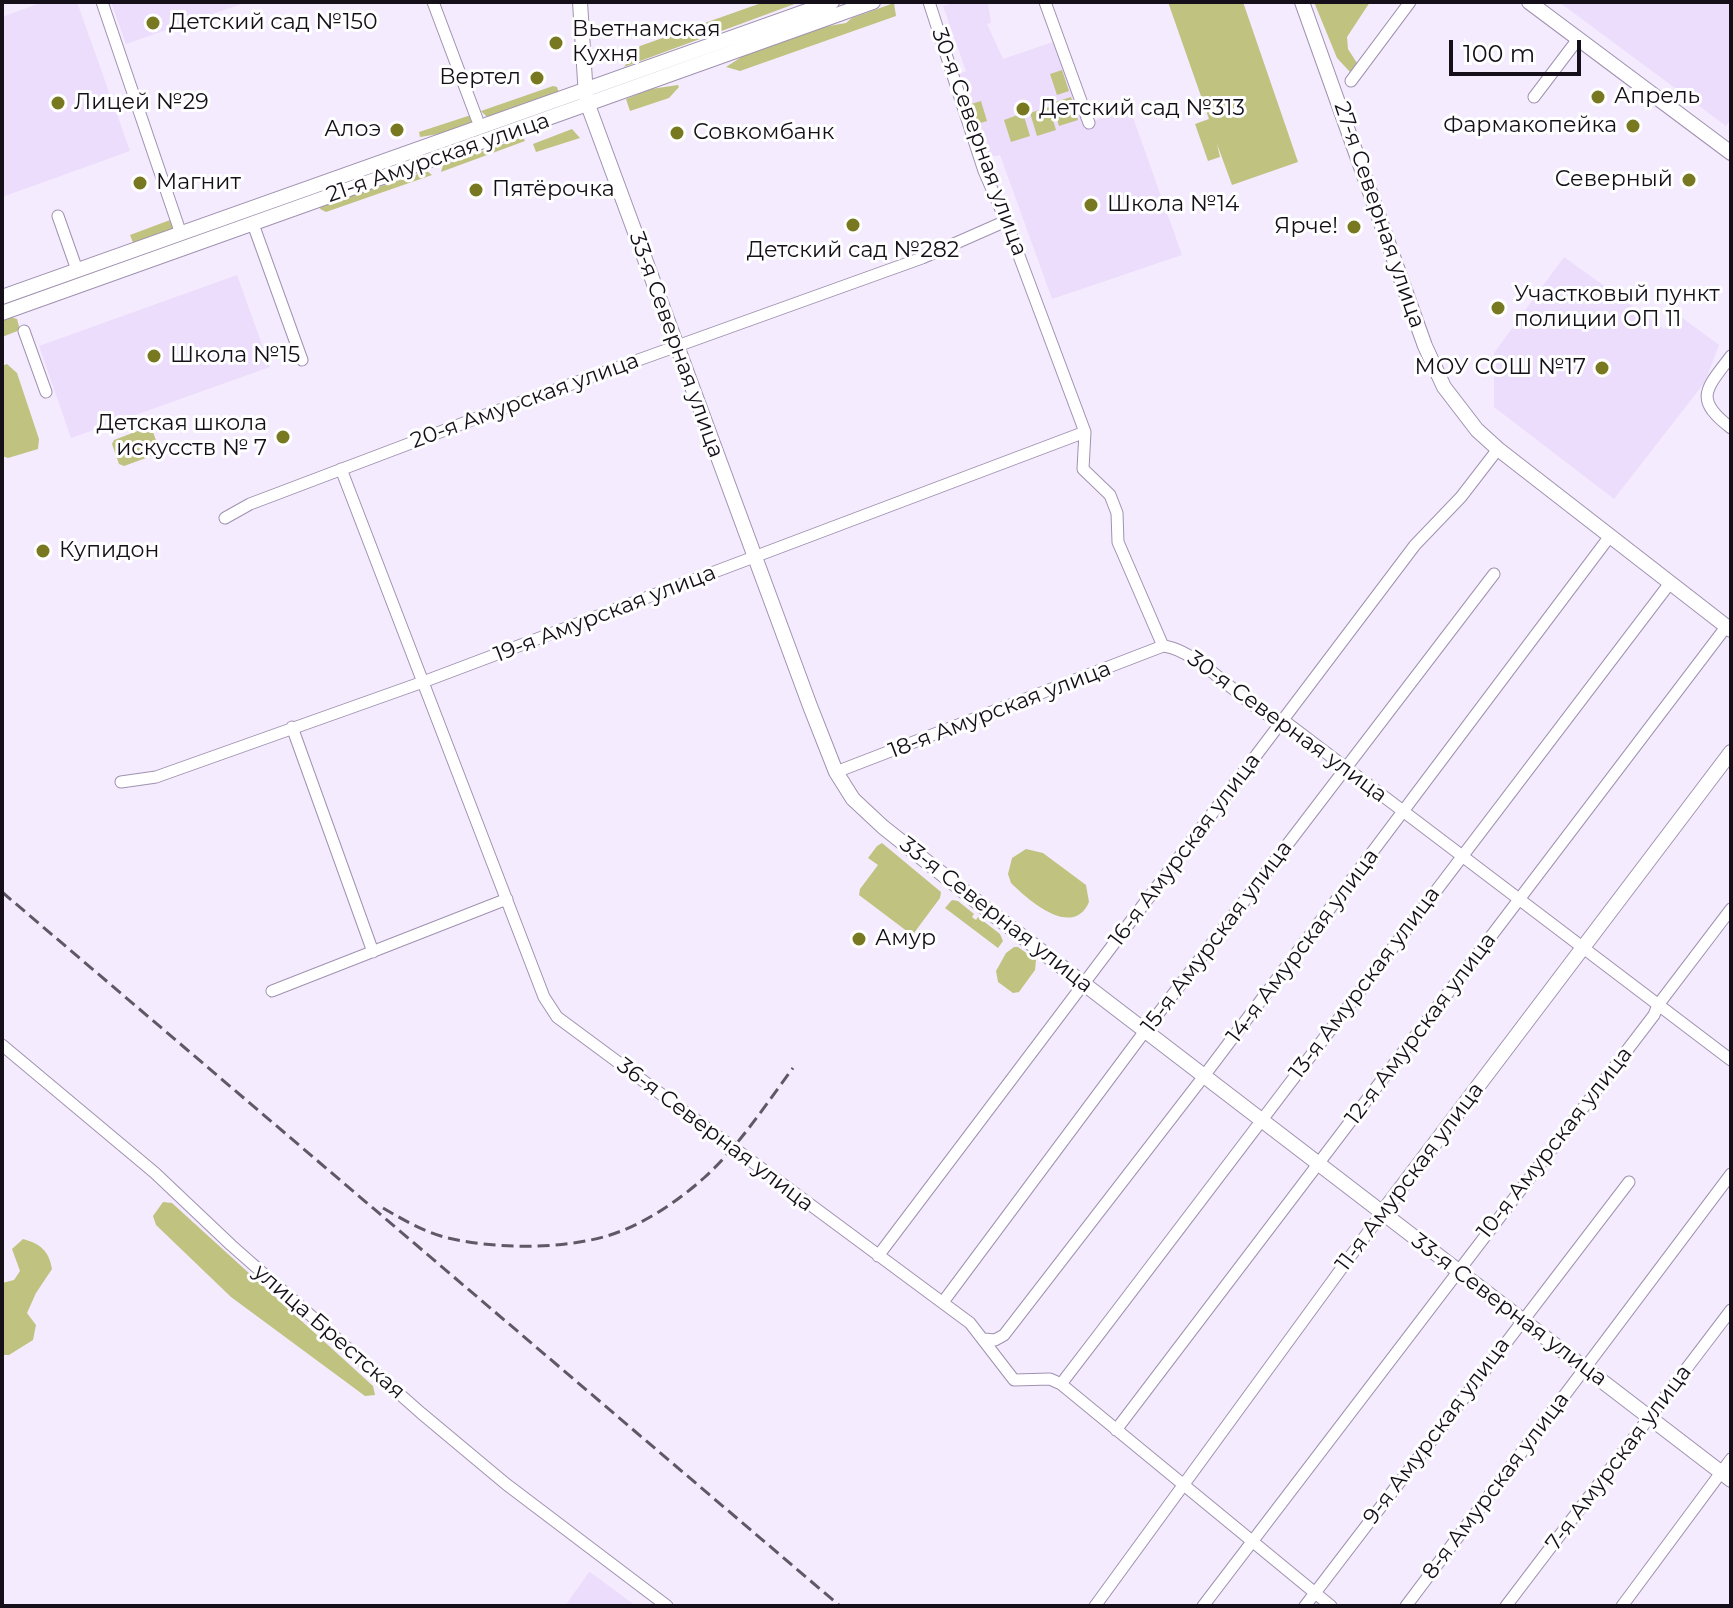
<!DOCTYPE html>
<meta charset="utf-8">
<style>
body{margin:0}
#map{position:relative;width:1733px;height:1608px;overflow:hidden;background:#f4ebfe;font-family:Montserrat,sans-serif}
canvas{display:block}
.frame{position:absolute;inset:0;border:4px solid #140f19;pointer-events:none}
.scale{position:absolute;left:1449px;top:40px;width:132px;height:36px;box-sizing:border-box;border:4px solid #140f19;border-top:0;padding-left:10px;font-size:24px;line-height:28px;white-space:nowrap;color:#140f19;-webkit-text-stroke:6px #fff;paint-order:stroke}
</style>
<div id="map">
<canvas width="1733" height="1608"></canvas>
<div class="frame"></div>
<div class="scale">100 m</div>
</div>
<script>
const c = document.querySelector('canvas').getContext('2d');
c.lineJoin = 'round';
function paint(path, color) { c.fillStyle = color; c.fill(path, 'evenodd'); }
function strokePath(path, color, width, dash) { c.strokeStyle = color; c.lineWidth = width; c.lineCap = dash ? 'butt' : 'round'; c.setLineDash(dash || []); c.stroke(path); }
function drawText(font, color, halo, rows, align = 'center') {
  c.font = font + ' Montserrat,sans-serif'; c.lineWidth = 6; c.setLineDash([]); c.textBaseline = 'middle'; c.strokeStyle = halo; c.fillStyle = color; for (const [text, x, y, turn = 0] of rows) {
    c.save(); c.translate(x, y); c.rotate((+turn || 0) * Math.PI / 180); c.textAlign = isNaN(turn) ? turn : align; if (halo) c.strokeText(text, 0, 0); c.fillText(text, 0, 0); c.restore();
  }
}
const built = new Path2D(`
 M43,2H77L130,151L2,197V17Z
 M111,2H247L126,44Z
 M956,2H988L991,23L987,24L1003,59L1056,41L1084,124L1130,109L1182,255L1052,299L1000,155L984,158L957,75L966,71L943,6Z
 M1559,2H1731V119L1726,126Z
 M1564,257L1664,329L1677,314L1719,345L1705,382L1614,499L1494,407V353Z
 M237,275L270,367L71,438L39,346Z
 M589,1572H590L636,1606H565Z`);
const green = new Path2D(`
 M764,2H800L624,67L640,46Z
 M1168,2H1243L1298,162L1232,185L1217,144L1220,157L1208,161L1195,124L1209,119Z
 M1314,2H1370L1347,37L1348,49L1357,63L1354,73L1350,72L1337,58Z
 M894,3L896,16L740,71L726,67L746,54L823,27L846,23L852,18Z
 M1062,70L1069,91L1057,95L1050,74Z
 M678,85L679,87L669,98L630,111L626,99L651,89Z
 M553,86L557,87L559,93L488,118L481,111Z
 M1071,97L1078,120L1059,126L1052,103Z
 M981,101L987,121L974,125L968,105Z
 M1049,107L1056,130L1037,136L1030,113Z
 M1023,113L1030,136L1011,142L1004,120Z
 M471,115L475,123L445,133L420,137L419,132Z
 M572,129L580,138L536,152L533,144Z
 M523,137L525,141L441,172L443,165Z
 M427,171L432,175L326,212L320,209L321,206Z
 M170,220L174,231L134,245L130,235Z
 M11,317L17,319L20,330L2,337V321Z
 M7,364L17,373L39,439L38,449L8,458L2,456V366Z
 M148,427L152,429L159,449L157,454L124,466L119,464L112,444L114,440Z
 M882,843L941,892L940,898L914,933L908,932L859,895L860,889L878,865L868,858L877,846Z
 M1026,849L1043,853L1086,885L1089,902C1073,939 1029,901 1011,883L1008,874L1012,858Z
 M952,900L958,901L974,914L972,917L976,920L978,917L1000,934L1003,941L998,948L945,908Z
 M1014,947H1018L1036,960L1035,970L1019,992L1013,993L998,982L996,971L1006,953Z
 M163,1202L172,1203L373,1386L375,1395L365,1396L231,1297L156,1225L153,1216Z
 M23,1239C41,1244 49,1251 52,1269L36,1293L27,1313L36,1325L33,1340L9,1355H2V1283L14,1280L20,1271L12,1249Z`);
const minor = new Path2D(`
 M102,2L181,234
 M433,2L477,119
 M929,2L984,171L1006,221L1085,432L1083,469L1110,495L1117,513L1118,542L1163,646C1201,649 1259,722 1283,720L1731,1060
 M1045,2L1089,123
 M1351,81L1410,2
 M1534,97L1578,39
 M58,216L77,270
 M253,224L302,360
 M24,331L46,392
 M1731,356C1706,389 1693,399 1731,428
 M341,469L544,997L557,1017L970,1323L1014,1380L1050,1379L1061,1384L1331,1606
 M225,518L250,504L477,418L922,258L1006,221
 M292,727L373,952
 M836,772L1163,646
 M121,782L156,777L423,682L1085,432
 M272,991L507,899
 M2,1045L155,1173L231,1245L421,1413L506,1484L667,1606
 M878,1256L1415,545L1461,497L1498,449
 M943,1302L1145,1031L1494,574
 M984,1339L995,1340L1004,1335L1204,1076L1610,536
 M1061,1384C1265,1118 1465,849 1670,583
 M1116,1430L1726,627
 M1095,1606L1382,1213
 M1203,1606L1654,1015L1658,1005L1731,909
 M1305,1606L1629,1182
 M1406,1606L1731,1174
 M1506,1606L1731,1310
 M1622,1606L1731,1459`);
const tertiary = new Path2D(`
 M1302,2L1425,346L1444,387L1477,430L1498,449L1731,630
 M588,105L810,706L836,772L853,799L883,827L985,908L1731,1480
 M1382,1213L1731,752`);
const secondary = new Path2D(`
 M580,2L586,97
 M1529,2L1731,153
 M2,297L832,2
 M2,313L873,2`);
const rail = new Path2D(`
 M2,892L840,1606
 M383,1208C402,1219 422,1231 444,1237C492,1249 558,1250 607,1236C643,1225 677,1202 705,1177C739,1146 766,1104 793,1068`);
const markers = [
 [153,23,8,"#77781f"],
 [556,43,8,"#77781f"],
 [537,78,8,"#77781f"],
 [1598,97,8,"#77781f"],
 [58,103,8,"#77781f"],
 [1023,109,8,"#77781f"],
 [1633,126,8,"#77781f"],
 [397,130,8,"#77781f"],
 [677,133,8,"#77781f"],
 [1689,180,8,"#77781f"],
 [140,183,8,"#77781f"],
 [476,190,8,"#77781f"],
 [1091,205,8,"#77781f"],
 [853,225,8,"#77781f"],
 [1354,227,8,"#77781f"],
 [1498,308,8,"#77781f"],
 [154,356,8,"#77781f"],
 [1602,368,8,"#77781f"],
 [283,437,8,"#77781f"],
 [43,551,8,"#77781f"],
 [859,939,8,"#77781f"]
];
const poiNames = [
 ["Детский сад №150",169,23],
 ["Вьетнамская",572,30],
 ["Кухня",572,55],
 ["Вертел",521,78,"right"],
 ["Апрель",1614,97],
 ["Лицей №29",74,103],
 ["Детский сад №313",1039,109],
 ["Фармакопейка",1617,126,"right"],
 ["Алоэ",381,130,"right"],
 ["Совкомбанк",693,133],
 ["Северный",1673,180,"right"],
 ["Магнит",156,183],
 ["Пятёрочка",492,190],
 ["Школа №14",1107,205],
 ["Ярче!",1338,227,"right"],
 ["Детский сад №282",853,251,"center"],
 ["Участковый пункт",1514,295],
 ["полиции ОП 11",1514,320],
 ["Школа №15",170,356],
 ["МОУ СОШ №17",1586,368,"right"],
 ["Детская школа",267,424,"right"],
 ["искусств № 7",267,449,"right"],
 ["Купидон",59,551],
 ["Амур",875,939]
];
const streetNames = [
 ["30-я Северная улица",979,142,70],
 ["21-я Амурская улица",438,158,-19],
 ["27-я Северная улица",1379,215,71],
 ["33-я Северная улица",676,345,70],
 ["20-я Амурская улица",525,401,-20],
 ["19-я Амурская улица",605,614,-21],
 ["18-я Амурская улица",1000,710,-21],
 ["30-я Северная улица",1287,727,36],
 ["16-я Амурская улица",1185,850,-53],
 ["33-я Северная улица",996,915,38],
 ["15-я Амурская улица",1217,937,-53],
 ["14-я Амурская улица",1303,946,-53],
 ["13-я Амурская улица",1365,983,-53],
 ["12-я Амурская улица",1421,1029,-53],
 ["36-я Северная улица",715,1135,37],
 ["10-я Амурская улица",1555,1143,-52],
 ["11-я Амурская улица",1410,1177,-53],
 ["33-я Северная улица",1509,1310,37],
 ["улица Брестская",329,1332,41],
 ["9-я Амурская улица",1437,1431,-53],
 ["7-я Амурская улица",1619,1458,-53],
 ["8-я Амурская улица",1496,1486,-53]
];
paint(built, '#ecddfc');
paint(green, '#c0c280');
strokePath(minor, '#a092b0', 13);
strokePath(tertiary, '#a092b0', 16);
strokePath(secondary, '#a092b0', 16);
strokePath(minor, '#fff', 11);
strokePath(tertiary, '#fff', 14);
strokePath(secondary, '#fff', 14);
strokePath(rail, '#5f5966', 3, [12, 6]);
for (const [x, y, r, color] of markers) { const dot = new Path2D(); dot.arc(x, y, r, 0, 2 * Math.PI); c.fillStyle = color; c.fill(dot); strokePath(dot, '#fff', 3); }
drawText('22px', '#140f19', '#fff', poiNames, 'left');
drawText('22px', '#140f19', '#fff', streetNames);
</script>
